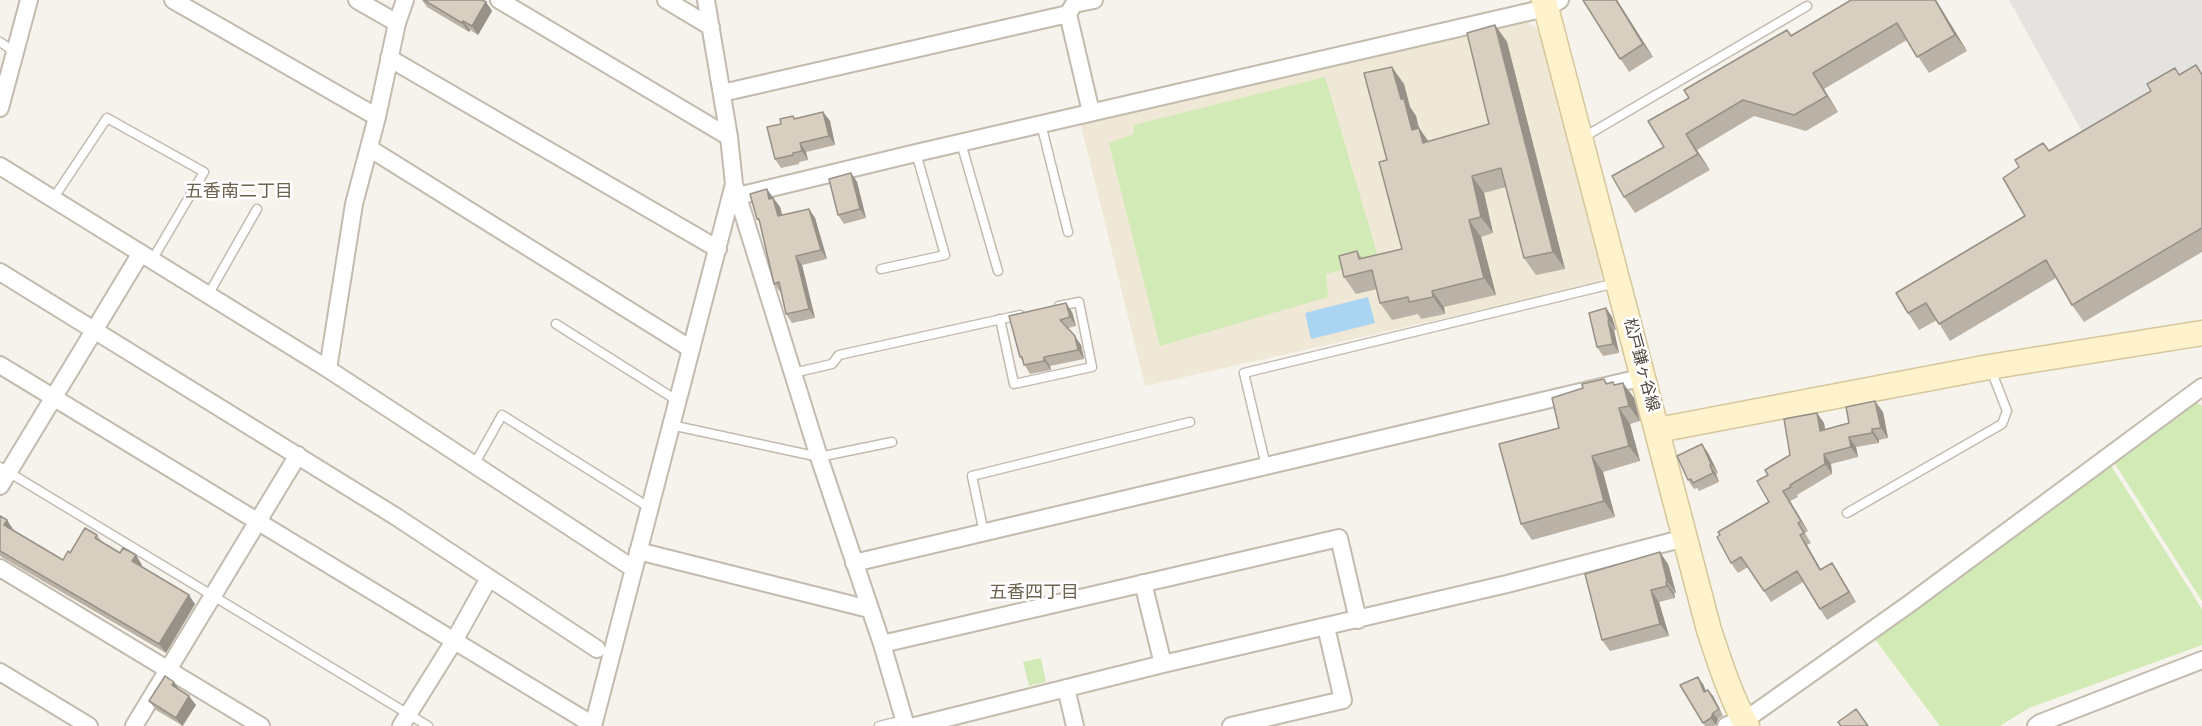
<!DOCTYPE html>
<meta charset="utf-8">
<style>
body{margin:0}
canvas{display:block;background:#f6f3ec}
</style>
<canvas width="2202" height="726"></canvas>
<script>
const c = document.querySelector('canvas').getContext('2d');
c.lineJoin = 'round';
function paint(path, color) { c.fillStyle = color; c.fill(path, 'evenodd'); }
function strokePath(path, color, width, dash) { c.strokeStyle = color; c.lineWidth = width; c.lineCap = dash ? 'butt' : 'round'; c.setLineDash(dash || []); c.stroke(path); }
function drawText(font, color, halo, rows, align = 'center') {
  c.font = font + ' Manrope,"Noto Sans JP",sans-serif'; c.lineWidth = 5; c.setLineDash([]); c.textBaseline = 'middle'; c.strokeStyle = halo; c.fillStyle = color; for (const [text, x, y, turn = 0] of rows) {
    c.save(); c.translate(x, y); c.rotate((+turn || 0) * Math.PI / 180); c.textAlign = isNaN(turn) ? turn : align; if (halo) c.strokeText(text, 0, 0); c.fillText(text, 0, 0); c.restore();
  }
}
const education = new Path2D(`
 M1526,21L1539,30L1603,275L1600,283L1145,386L1080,121Z`);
const green = new Path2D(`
 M1325,77L1379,260L1326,274L1328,297L1160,346L1109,143L1134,134V125Z
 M2196,402L2202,406V601L2114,462Z
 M2110,464L2202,609V645L2029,708L2000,726H1940L1871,634Z
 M1041,658L1046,682L1029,686L1023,662Z`);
const parking = new Path2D(`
 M2009,0H2202V71L2085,137Z`);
const water = new Path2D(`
 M1368,297L1375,323L1311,339L1305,313Z`);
const lane = new Path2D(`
 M0,42L15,52
 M1041,124L1068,232
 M1584,137L1807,6
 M961,143L998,271
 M53,199L107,118L204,172L152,260
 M881,269L945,255L916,153
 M208,295L257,209
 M1000,319L1014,384L1092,367L1079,302L1059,306
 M556,324L678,401
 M793,373L832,364L839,355L1020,315
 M671,425L819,457L892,442
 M474,465L502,415L650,508
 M1266,466L1244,373L1616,283
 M0,467L428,726
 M1847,513L2002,424L2007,411L1991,370
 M984,533L972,476L1190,422
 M879,726L904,720`);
const street = new Path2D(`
 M173,0L377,117
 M357,0L397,23
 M499,0L729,137L734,184L819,457L882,644L906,726
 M666,0L711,27
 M706,0L729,137
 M1068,14L1091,112
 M389,58L718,249
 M722,93L1068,14L1074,4L1094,0
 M0,108L29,0
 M369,148L691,349
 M0,166L328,369L354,204L377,117L397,23L405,0
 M738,196L916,153L1537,10L1546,8L1560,0
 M0,272L395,516L597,649
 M0,365L593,725
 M328,369L634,569
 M0,486L141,253
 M638,551L869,609
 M854,563L1644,377
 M0,568L261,726
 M1143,583L1163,664
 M882,644L1339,538L1358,620
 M0,672L89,726
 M1066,688L1075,726
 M134,726L298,455
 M401,726L454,641L489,578
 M593,726L734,184
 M915,726L1163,664L1507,584L1685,538
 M1231,726L1343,700L1326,627
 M1726,726L1755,713L1909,604L2202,387
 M2036,726L2040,723L2202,660`);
const secondary = new Path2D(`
 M1544,0L1709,630C1720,663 1730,695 1747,726
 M1658,430L1989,367L2202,333`);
const wall = new Path2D(`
 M422,0H482L486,2L492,11L478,35L470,30L469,32L427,7Z
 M1583,0H1617L1653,57L1629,72Z
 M1851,0H1936L1967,51L1929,73L1907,40L1824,89L1838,112L1806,131L1754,116L1697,150L1710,170L1635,213L1624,197L1664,147L1689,98L1787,30L1791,35Z
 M1495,25L1507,42L1565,269L1536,275L1524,258L1506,187L1484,193L1493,233L1481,237L1496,295L1444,307L1445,314L1421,319L1418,314L1392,320L1380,303L1377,289L1356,294L1344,277L1357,251L1362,258L1402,249L1387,160L1404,84L1410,107L1416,116L1419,128L1428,141L1489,124Z
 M2196,65L2202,73V252L2084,322L2072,305L2056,278L1950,341L1937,320L1919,330L1908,313L2025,216L2019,167Z
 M823,112L830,121L835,145L806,152L808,160L799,162V164L781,168L775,159L781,124L793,116L795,118Z
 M851,173L857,182L866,218L844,224L838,215Z
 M767,189L780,207L782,215L809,209L815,218L827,259L802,265L815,318L792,323L786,314L781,293L774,284L760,223L757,219Z
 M1606,308L1612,317L1616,330H1614L1619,353L1603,356L1597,347Z
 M1072,312L1076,326L1068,328L1081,345L1084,359L1050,366L1051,370L1030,374L1020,357L1009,316Z
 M1604,379L1608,384L1613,382L1615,385L1623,383L1634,398L1640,421L1630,424L1640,461L1603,472L1615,517L1532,540L1521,524L1559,428L1583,388Z
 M1883,412L1888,438L1879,440V443L1856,447L1858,457L1831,464L1832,474L1797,495L1798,497L1790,501L1808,531L1805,533L1811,543L1807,545L1821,570L1832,563L1856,602L1827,620L1803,582L1771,602L1748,567L1738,573L1731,563L1769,502L1768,475L1790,455L1817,413L1824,423L1825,429L1849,423Z
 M1702,444L1708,453L1718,473L1716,474L1719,482L1699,491L1697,488L1694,489L1688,480Z
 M0,516L7,520L13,530L63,560L70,553L97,535L102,542L142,565L141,566L195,604L166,653L0,556Z
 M1668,564L1676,593H1674L1675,598L1659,602L1669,636L1610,651L1602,640Z
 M1703,684L1706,691L1713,696L1723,716L1718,719L1716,725L1713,726H1705L1680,685Z
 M180,690L196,705L183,726L156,710L149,701Z`);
const shadedWall = new Path2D(`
 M1616,0H1617L1653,57L1643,44Z
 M1935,0H1936L1967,51L1955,35Z
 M486,2L492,11L478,35L472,26Z
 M463,21L470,30L469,32L462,23Z
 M1495,25L1507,42L1565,269L1553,252Z
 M1392,67L1404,84L1410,107L1416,116L1423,147L1412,130L1401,99Z
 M1813,73L1824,89L1838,112L1827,96Z
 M823,112L830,121L835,145L829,136Z
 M1419,128L1431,145L1423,143Z
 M1686,134L1697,150L1710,170L1698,154Z
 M800,143L806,152L808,160L802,151Z
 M851,173L857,182L866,218L860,209Z
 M1472,176L1484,193L1493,233L1481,217Z
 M767,189L773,198L769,199Z
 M773,198L780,207L785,225L778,216Z
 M809,209L815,218L827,259L821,250Z
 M1469,220L1481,237L1496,295L1484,278Z
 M796,256L802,265L815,318L809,309Z
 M1432,291L1444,307L1445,314L1433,297Z
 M1066,303L1072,312L1076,326L1070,317Z
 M1606,308L1612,317L1616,330L1609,321Z
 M1608,321L1614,330L1619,353L1613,344Z
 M1075,336L1081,345L1084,359L1078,350Z
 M1044,357L1050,366L1051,370L1044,361Z
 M1623,383L1634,398L1640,421L1629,406Z
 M1875,401L1883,412L1888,438L1881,428Z
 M1619,408L1630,424L1640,461L1629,446Z
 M1817,413L1824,423L1827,441L1820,431Z
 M1872,429L1879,440V443L1872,433Z
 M1849,437L1856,447L1858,457L1851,447Z
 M1702,444L1708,453L1718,473L1711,464Z
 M1824,454L1831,464L1832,474L1825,464Z
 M1592,456L1603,472L1615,517L1604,501Z
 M1710,465L1716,474L1719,482L1713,473Z
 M1783,491L1790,501L1808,531L1801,521Z
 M7,520L13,529L10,534L4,525Z
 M1800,535L1807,545L1827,580L1820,570Z
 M1660,552L1668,564L1676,593L1667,581Z
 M136,555L142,565L139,570L132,561Z
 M1832,563L1839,574L1856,602L1849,592Z
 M1666,582L1674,593L1675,598L1667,586Z
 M1651,590L1659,602L1669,636L1660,624Z
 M189,595L195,604L166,653L159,644Z
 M1698,677L1703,684L1709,698L1704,692Z
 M174,682L180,691L172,685Z
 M1708,690L1713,696L1723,716L1719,709Z
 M189,696L196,705L182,726L176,718Z
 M1713,713L1718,719L1716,725L1711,718Z`);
const building = new Path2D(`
 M424,0H482L486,2L472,26L463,21L462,23Z
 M1583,0H1616L1643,44L1620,59Z
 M1851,0H1935L1955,35L1917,57L1897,23L1813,73L1827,96L1794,115L1743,100L1686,134L1698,154L1624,197L1612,176L1664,147L1648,121L1689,98L1684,90L1787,30L1791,36Z
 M1495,25L1553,252L1524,258L1501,168L1472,176L1481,217L1469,220L1484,278L1432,291L1433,297L1409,302L1408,297L1380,303L1372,270L1344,277L1339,256L1357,251L1359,259L1402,249L1379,162L1387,160L1364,73L1392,67L1401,99H1404L1412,130L1419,128L1423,143L1489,124L1467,33Z
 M2196,65L2202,75V228L2072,305L2046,260L1939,324L1926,303L1908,313L1896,293L2025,216L2003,178L2019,167L2015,160L2043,143L2049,151L2151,91L2147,84L2175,68L2179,75Z
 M823,112L829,136L800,143L802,151L793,153V155L775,159L767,127L781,124L780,119L793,116L794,119Z
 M851,173L860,209L838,215L829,179Z
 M767,189L769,199L773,198L778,216L809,209L821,250L796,256L809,309L786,314L779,282L774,284L759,219H757L750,194Z
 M1066,303L1070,317L1060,320L1075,336L1078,350L1044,357V361L1024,365L1022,357H1020L1009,316Z
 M1606,308L1609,321H1608L1613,344L1597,347L1589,313Z
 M1604,379L1606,384L1613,382L1614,385L1623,383L1629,406L1619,408L1629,446L1592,456L1604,501L1521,524L1499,444L1559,428L1552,398L1583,388L1582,384Z
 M1875,401L1881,428L1872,429V433L1849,437L1851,447L1824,454L1825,464L1790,485L1791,487L1783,491L1801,521L1798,523L1804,533L1800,535L1820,570L1832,563L1849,592L1820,609L1797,571L1764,591L1741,557L1731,563L1717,537L1720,535L1718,532L1769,502L1757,481L1768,475L1765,470L1790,455L1784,419L1817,413L1820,431L1849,423L1846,407Z
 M1702,444L1711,464L1710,465L1713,473L1693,483L1691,479L1688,480L1677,456Z
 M0,516L7,520L4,525L63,560L68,551L70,553L85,528L97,535L95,538L120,553L123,548L136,555L132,561L189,595L159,644L0,551Z
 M1660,552L1667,581L1666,582L1667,586L1651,590L1660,624L1602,640L1585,574Z
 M165,676L174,682L172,685L189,696L176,718L149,701Z
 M1698,677L1704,692L1708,690L1719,709L1713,713L1711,718L1703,723L1680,685Z
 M1856,709L1868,726H1841L1838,722Z`);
const streetNames = [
 ["松戸鎌ヶ谷線",1641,365,75]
];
const neighbourhoodNames = [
 ["五香南二丁目",239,192],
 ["五香四丁目",1034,593]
];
paint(education, '#efe8d6');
paint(green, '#d2eab5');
paint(parking, '#e5e3e0');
paint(water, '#a9d4f2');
strokePath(lane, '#c2bbae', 11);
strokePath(street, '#c2bbae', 20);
strokePath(secondary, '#d6c79b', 27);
strokePath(lane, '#fff', 8);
strokePath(street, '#fff', 16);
strokePath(secondary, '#fff3cd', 24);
paint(wall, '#bab2a6');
paint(shadedWall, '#979187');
paint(building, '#d8cfc1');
strokePath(building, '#979187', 1.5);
drawText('16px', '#4b4439', '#fff', streetNames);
drawText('18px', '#6e6250', '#fff', neighbourhoodNames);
</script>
